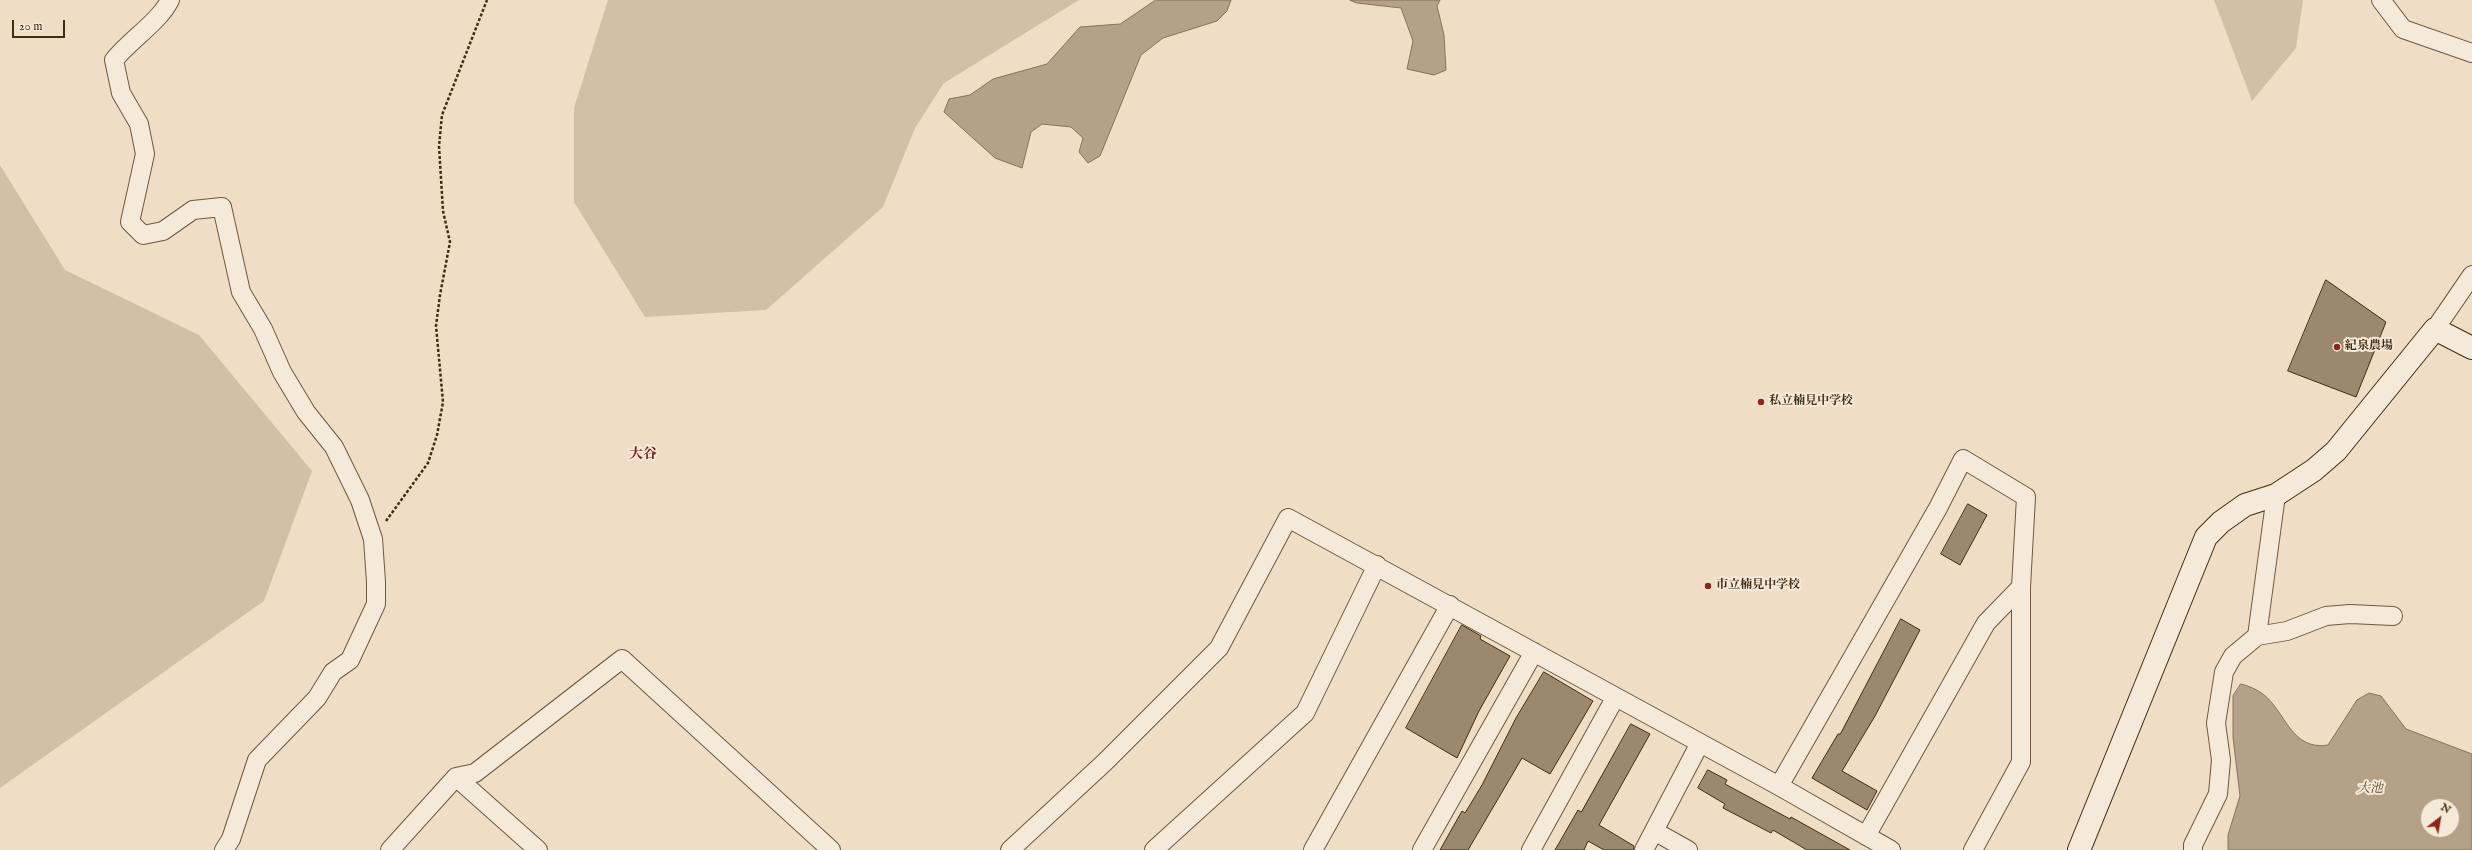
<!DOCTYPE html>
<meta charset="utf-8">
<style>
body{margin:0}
#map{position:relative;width:2472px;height:850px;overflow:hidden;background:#efddc5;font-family:"IM FELL English",serif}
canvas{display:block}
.north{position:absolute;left:2420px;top:798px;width:40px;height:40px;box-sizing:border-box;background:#f5e9d9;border:1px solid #ae9d89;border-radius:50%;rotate:31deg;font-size:11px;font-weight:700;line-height:16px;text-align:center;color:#432c11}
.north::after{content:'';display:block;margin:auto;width:14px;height:18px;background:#8f2418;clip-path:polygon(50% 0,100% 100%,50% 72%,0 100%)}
.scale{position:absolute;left:12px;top:20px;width:53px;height:18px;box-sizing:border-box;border:2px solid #432c11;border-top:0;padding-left:5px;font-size:12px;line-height:14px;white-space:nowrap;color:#432c11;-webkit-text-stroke:3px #f5e9d9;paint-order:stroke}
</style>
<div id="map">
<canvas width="2472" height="850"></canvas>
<div class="north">N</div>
<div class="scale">20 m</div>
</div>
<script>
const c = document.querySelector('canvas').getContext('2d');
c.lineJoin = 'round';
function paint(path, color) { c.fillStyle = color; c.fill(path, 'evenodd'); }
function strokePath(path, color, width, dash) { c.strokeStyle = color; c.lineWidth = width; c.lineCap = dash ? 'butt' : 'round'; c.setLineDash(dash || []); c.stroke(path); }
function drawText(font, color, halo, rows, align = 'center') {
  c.font = font + ' "IM FELL English","Noto Serif JP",serif'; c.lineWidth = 4; c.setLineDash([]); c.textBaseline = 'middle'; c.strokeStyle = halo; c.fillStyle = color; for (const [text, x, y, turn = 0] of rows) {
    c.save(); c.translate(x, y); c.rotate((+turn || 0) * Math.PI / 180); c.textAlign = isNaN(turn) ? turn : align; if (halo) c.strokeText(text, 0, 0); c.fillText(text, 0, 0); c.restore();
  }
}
const green = new Path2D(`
 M608,0H1079L944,83L915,128L883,207L766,310L645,317L574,202V108Z
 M2214,0H2303L2296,48L2252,101Z
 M0,165L65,270L199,335L312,471L264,601L0,788Z`);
const water = new Path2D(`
 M1156,0H1231L1227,11L1217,21L1163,38L1141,55L1100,156L1088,163L1079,152L1083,138L1071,127L1042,124L1031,132L1022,168L995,158L944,112L949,99L970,95L993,79L1047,64L1080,27L1120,24Z
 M1350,0H1440L1437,6L1444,35L1446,70L1434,75L1407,69L1413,41L1401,8L1357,3Z
 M2241,684C2249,686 2256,689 2263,694C2286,712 2291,751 2328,745L2357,700L2369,693L2381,696L2406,729L2472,754V850H2228V835L2240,796L2233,737V696ZM2428,806H2452V830H2428Z`);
const building = new Path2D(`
 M2326,280L2386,322L2356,397L2288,371Z
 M1968,504L1987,515L1960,565L1941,554Z
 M1901,619L1920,630L1875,716L1842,771L1877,791L1867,810L1812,778L1838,734H1840Z
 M1462,625L1481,636L1480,639L1510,656L1479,711L1457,758L1406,728Z
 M1544,672L1593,701L1583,718L1550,774L1522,758L1468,850H1440L1462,811L1465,813L1482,785L1516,718Z
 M1631,724L1650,734L1599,825L1634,846V850H1604L1588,841L1584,850H1555L1578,810L1581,812Z
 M1708,770L1727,780L1725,784L1790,819L1791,817L1850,850H1807L1773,830L1771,833L1723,808L1725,804L1698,788Z`);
const path = new Path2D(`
 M386,521L428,463L437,435L443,402L436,326L440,295L450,242L443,211L439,146L442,115L487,0`);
const street = new Path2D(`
 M170,0C159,22 131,39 114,60L121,93L139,124L145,154L130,222L143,235L163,231L193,210L222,207L241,292L263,329L282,372L306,412L334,447L360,500L373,539L376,582V604L350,660L333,672L317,698L257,760L231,839L224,850
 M2381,0L2403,29L2472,53
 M2435,329L2472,275
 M2257,636L2287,631L2326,616L2350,614L2393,616
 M456,777L538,850
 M1779,786L1938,508L1963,459L2026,497L2021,587V762L1973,850
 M1654,831L1688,850
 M1866,836L1986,623L2021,587
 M390,850L456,777L475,773L622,659L831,850
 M1010,850L1105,762L1219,648L1288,518L1779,786L1891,850
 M1154,850L1305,713L1377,565
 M1313,850L1450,605
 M1422,850L1534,652
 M1531,850L1615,698
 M1644,850L1700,743
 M2193,850V845L2218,794L2221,760L2216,723L2224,672L2233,656L2257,636L2276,495`);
const secondary = new Path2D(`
 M2079,850L2206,537L2221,522L2245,505L2276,495L2314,470L2336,451L2435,329L2472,348`);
const markers = [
 [2337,347,4,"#8f2418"],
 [1761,402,4,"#8f2418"],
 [1708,586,4,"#8f2418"]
];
const poiNames = [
 ["紀泉農場",2345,347],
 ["私立楠見中学校",1769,402],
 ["市立楠見中学校",1716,586]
];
const waterNames = [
 ["大池",2370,789]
];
const quarterNames = [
 ["大谷",643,455]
];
paint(green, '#d2bfa6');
paint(water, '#b5a188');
strokePath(water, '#877258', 1);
paint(building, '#9c886f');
strokePath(building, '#432c11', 1);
strokePath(street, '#6e583e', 20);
strokePath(secondary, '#432c11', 24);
strokePath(path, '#432c11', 2.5, [3, 2]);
strokePath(street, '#f5e9d9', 18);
strokePath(secondary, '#f5e9d9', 22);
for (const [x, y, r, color] of markers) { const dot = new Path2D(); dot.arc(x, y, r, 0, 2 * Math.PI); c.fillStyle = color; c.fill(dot); strokePath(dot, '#f5e9d9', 1.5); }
drawText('bold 12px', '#432c11', '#f5e9d9', poiNames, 'left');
drawText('italic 13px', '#60492f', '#f5e9d9', waterNames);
drawText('bold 14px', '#7a1f14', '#f5e9d9', quarterNames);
</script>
